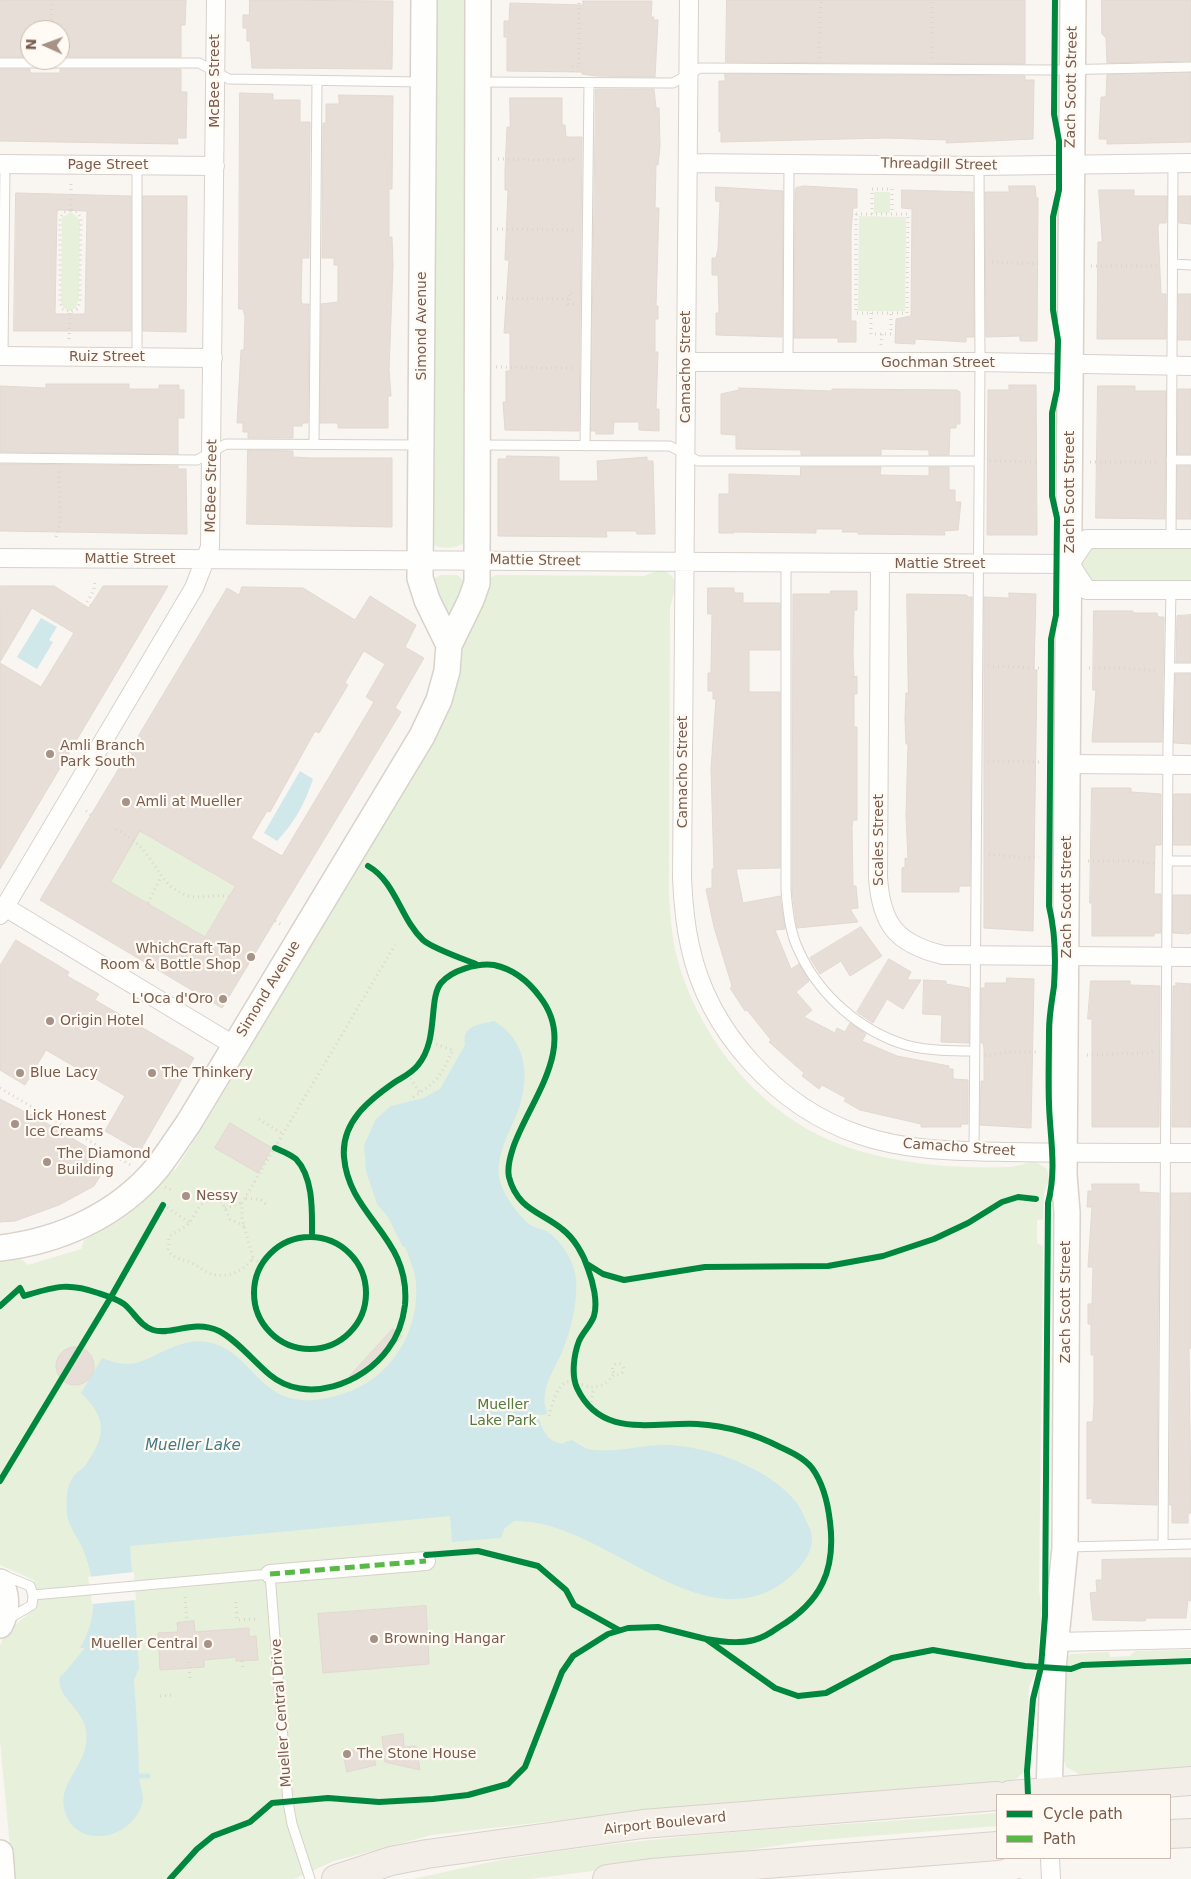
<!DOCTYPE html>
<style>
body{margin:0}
#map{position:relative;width:1191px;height:1879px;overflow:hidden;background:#f9f5f0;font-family:"DejaVu Sans",sans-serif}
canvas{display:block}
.legend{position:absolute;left:996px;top:1794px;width:175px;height:65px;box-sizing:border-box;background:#fffaf3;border:1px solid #cabbb1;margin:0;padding:6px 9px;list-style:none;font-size:15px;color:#7a5c4d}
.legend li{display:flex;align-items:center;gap:10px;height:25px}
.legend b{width:25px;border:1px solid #cabbb1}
.north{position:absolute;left:20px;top:20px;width:50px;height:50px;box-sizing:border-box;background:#fffaf3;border:1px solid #cabbb1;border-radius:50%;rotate:272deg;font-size:14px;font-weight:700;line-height:20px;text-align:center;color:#7a5c4d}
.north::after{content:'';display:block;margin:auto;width:18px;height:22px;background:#a69286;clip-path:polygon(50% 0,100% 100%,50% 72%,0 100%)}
</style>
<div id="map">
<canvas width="1191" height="1879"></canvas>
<ul class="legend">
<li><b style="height:6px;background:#00873e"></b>Cycle path</li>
<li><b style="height:6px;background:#58b947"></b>Path</li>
</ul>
<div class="north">N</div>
</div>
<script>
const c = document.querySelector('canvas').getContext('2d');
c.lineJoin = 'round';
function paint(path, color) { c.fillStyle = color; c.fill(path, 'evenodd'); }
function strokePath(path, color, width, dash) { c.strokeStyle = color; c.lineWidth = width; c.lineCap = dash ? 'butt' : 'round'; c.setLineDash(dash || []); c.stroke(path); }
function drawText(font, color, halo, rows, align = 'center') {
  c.font = font + ' "DejaVu Sans",sans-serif'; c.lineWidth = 4.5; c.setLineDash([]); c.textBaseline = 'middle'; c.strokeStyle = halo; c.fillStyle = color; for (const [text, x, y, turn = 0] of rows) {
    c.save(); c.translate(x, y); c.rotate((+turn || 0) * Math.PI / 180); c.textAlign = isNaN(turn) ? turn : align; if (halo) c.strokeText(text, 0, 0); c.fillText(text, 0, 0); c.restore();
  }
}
const green = new Path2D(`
 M432,0H471L467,540C460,549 441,550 431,544Z
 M874,192H890V213H874Z
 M71,212L80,220L79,298L76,308L70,311L64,308L61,302L62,218Z
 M859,216L906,217L905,311H858Z
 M1091,548H1191V584L1089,583L1083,574V555Z
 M659,570C682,574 674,592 670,608L669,890C670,916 672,943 680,968C704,1044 761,1112 834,1142C868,1156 909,1163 945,1166C966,1167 989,1168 1010,1167C1019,1166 1026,1162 1036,1162L1047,1169L1049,1179L1044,1193L1043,1219L1037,1220V1243L1043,1246L1039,1590L1042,1610L1036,1673L1029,1686L1026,1765L1023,1773L1016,1779L1006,1781L622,1813L432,1835L334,1861L294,1879H13L0,1741V1646L6,1632L36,1608L34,1580L0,1565V1261L21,1259L28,1265L81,1249L84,1240C106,1229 130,1217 147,1198V1190L163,1173L176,1169L213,1110L435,739L452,703L460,676L464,634L488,579L496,575L644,576Z
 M440,575H457L465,581L450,622L431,581Z
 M121,820L234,886L194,956L185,951L197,932L111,882L130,849L110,838Z
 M1191,1650V1768L1083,1776L1066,1767L1061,1752L1066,1657L1071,1654L1109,1652L1110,1657L1130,1656L1135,1651Z
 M997,1813V1826L807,1841L697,1858L529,1879H412C444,1873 476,1864 508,1859C670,1832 835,1826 997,1813Z`);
const water = new Path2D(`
 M41,618L57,627L49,640L53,642L37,669L17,657Z
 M300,771L313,779C305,803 295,822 277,841L264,833Z
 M494,1021C526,1040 530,1074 519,1108C512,1128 496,1153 499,1176C500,1191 520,1219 532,1226C536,1228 542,1229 546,1231C561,1240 574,1261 576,1278C578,1301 571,1331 562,1352C553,1373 539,1389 547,1413L544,1415L537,1414C544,1431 545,1441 564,1444L565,1442L572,1440C577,1443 583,1447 588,1449C613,1454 640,1445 664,1445C707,1445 769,1468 796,1502C802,1510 806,1521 810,1529C818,1549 800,1569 785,1581C702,1645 602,1518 514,1521L504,1529L501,1538L452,1542L450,1516L130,1546L139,1668L134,1680C136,1712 139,1745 139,1778C140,1787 145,1795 142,1804C130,1842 73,1850 64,1808C58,1778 94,1763 85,1726C80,1707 53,1694 61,1674L62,1676L85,1648H80C100,1616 96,1578 81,1545C76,1535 68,1525 67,1514C66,1503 66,1486 73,1477C77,1471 84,1469 87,1463C107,1434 106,1417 81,1393L102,1358C110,1361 119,1364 128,1364C151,1363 178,1336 207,1342C246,1349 254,1388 290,1398C307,1403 326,1399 342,1394C390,1380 420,1332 416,1283C415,1271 410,1259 405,1247H403L388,1217L377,1204L366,1171L364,1145L376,1119L391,1106L423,1098L440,1089L465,1045C462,1026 476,1025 494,1021Z`);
const pier = new Path2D(`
 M134,1572L136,1600L92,1604L88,1577Z`);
const stream = new Path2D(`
 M140,1776H148`);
const building = new Path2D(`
 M0,0H186L185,25H181V57H60V30H30V57H0Z
 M250,0L393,1L392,69L252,68L250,41H247V28H243V15H249Z
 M727,0H1025V64L726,62Z
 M1102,0H1191V61L1107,63L1106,38L1102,34Z
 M583,1H652L651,17H654L653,20H658L655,77L596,76L582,74V72L507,71V37H504V21H509L510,3L583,5Z
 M0,69H30V73H60V69H181V92H187L186,138H177L178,144L0,141Z
 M1191,73V142L1107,144V139H1099L1101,97H1106L1107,75Z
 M725,74L1025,76V80H1034L1033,139L946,143L947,140L886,138L721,142V131L719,132V81H725Z
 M596,89H654L656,108H659L660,146L658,165H656L655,208H659L656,306H658V319H655V352H658L656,409H659V431L639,430V422H614L613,434H596V431H591Z
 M240,93L273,94V100H300V122H310L309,258H302L301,299L302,304H309L308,423H302V426H293V438H248V432H243V423H237L241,350H244L245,317L243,309H239Z
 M339,95L393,96L392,189H389V237H392L393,266L389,370L391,396H388V428H338V423H320L321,304L338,302V265H334V258H322L323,123H326V104H339Z
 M510,98H562V125H565L566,137H582L579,431L505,430L503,402H506V371H510V333H504L509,260H505L508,190H505V171L507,127H510Z
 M804,186L857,189V208H853L851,232V321H856V342H838V338H794L795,192L796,188Z
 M1009,186H1035L1036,197L1038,198L1037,341H1020V336L986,337L985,192H1009Z
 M716,187L783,191L782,337L716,335V313H719L718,275H712V258H716L718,249L720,202L716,201Z
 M902,190L973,192L974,337H966V342L915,339V344L895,343L896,319L911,316L912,209L902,208Z
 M1099,190H1134V196H1167L1166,223H1159L1158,228L1161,294H1166V339H1097L1098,242H1102Z
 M16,193L131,196V331H14ZM60,210L87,211L85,314H55L57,211Z
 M143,196H187L186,332L143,331Z
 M1179,196H1191V224L1179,223Z
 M1179,294H1191V340H1178Z
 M46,384H129V389H159V385H179V390H184V418H178V454L0,452V386L46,388Z
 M1009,385H1036L1037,535H987L988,390H1009Z
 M1098,386H1135V391H1166L1165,519L1096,518Z
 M739,388L832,391V389L957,390L960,392V424H956V428H950L949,455H929V450L881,449V455H801V450L736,449V435L721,434V394L739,390Z
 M1178,389H1191V454H1178Z
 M248,450L293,451V457L312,458H392V527L247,524Z
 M507,456L559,457V481H598L597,461L647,457V461H653L655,534H637L636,531H606L607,537L498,536V459H506Z
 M0,464L178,466V469H186L187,534L0,531Z
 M1178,466H1191V519H1177Z
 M801,467H881L880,475L929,476V467H949V490H955V502H961L958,530L944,531L945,535L858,534V532H842L843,529H816V533L734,532V533H719V494H729V474L800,476Z
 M0,586H54L89,608L103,586H168L0,869V663L41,687L74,633L32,608L0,662Z
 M242,587L303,588L355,620L370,596L416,625L405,647L424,658L395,708L401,712L222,1008L40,900L227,588L239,595ZM364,651L385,664L366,697L374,702L282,856L251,838L267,811L270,812L315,731L319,733L348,685L345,683ZM140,831L235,886L205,937L111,882Z
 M708,588H734V593H743V603H780V650H749V692H780V868L736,869L743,903L780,896L785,929L775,930L791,969L799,964L809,981L796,992L812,1010L804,1017L835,1033L837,1028L845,1032L850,1023L866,1034L862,1041L897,1056L949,1066V1069H953V1079L968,1080V1124H961V1127H921V1124L860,1110L844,1101L846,1098L822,1085L819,1089L802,1076L804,1073L769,1042L771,1040L747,1010L745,1011L730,988L732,986L714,927L706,889L712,888V869H714L711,769L716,699H713V691H708V673H711L712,614H708Z
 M831,591H857V610H854L853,653L854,677L857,676V694H854V727H857V820H853L852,827L853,886H856L858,908L850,909L858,922L797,928L792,891L793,594H830Z
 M1009,593L1036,594L1034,670H1037L1033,931L984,928V597L1009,598Z
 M907,594L967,595V597H972L970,886H959V892H902V868L905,867V858L908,859L906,816L908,744H906L905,718L906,693H908Z
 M1094,611H1133V613H1157L1158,617H1164L1162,742H1092L1096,690H1093Z
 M1191,615V662H1176L1177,616Z
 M1176,674H1191V744L1174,743Z
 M1092,788H1131V792L1161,794V845H1155L1154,894H1161V933H1154V936H1092V903H1090Z
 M1174,794H1191V845H1174Z
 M1173,895H1191V932L1189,934L1173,933Z
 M861,927L882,956L850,976L841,961L820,974L810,958Z
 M16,940L69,972L67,976L99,994L95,1000L194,1058L140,1151L105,1131L125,1096L46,1050L25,1085L0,1070V966Z
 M889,959L911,972L907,980H921L903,1009L887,999L873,1023L857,1012Z
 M1007,978L1034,979L1031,1128L980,1125L981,1081H984V1048L983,1043H981V988H985V983H1006Z
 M924,980L946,981V984L969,988V1043L941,1042L942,1015L923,1014Z
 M1091,981H1130V985L1160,986L1159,1127H1092V1019H1088Z
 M1176,983L1191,984V1127H1172L1173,986H1176Z
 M0,1099L48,1124L97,1153L93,1161L105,1168L94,1186L59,1205L15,1221L0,1222Z
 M230,1123L272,1148L258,1173L215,1148Z
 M1092,1184H1139V1192L1159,1193L1157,1505L1092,1503V1498L1087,1499V1422H1092L1093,1420L1094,1403V1355H1091V1324H1088V1304H1092L1093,1267H1088L1092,1207H1087L1088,1191H1092Z
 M1171,1193H1191V1348H1189L1191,1513H1188V1523H1172V1505H1170Z
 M393,1329L402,1336L381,1361L356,1381L350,1376Z
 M56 1366a19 19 0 1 1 38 0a19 19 0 1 1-38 0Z
 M1173,1558H1191V1601L1188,1600L1186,1618H1146L1145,1621L1093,1620L1090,1593L1097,1592L1096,1580H1102V1560Z
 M426,1606L429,1664L323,1673L318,1614Z
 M194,1621L195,1632L249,1628V1637L256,1636L258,1660L236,1661V1657L204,1660V1667L160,1670L158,1633L178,1632L177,1623Z
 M403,1734L404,1747L416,1746L420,1770L385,1762L382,1737Z
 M343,1749L372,1752L376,1765L347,1772Z`);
const path = new Path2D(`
 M51,30L52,0
 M819,58L821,0
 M932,58V0
 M572,72V67H579V0
 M498,159L566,160L577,158
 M71,210L77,212L81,218L80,302L77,309L70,312L62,309L60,301V218L64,212Z
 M71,210V183
 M856,214H908L907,313H856Z
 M872,214V189H892V214
 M497,229L576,230
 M992,262L1041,264
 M1091,266H1161
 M497,298L569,299V293H576
 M569,299L568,304H575
 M871,313V334H891V313
 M69,339L70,312
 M881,345L882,334
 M496,367L575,368
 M990,461L1040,462
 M1090,462H1160
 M56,537L60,524L59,469
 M91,605L87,602L94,590L95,580
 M988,666L1040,668
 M1089,668H1126L1158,671
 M988,761L1039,762
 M86,811L91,815
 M116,829C127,836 138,843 146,853C159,870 164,887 186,895C199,900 214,893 229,897
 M989,854L1026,858L1039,857
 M1088,861H1132L1157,864
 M148,903L161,877
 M275,921L282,925
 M1087,1055L1148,1053L1155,1051
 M985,1056L1006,1052H1038
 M408,1074L420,1093
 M0,1088L132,1166
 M413,1097C437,1083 441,1075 453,1050L430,1042
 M259,1119L283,1134
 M165,1187L172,1190
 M246,1198L261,1200L268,1206
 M163,1205L189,1222
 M225,1208L242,1203
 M244,1226L230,1219L222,1202C197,1194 198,1216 186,1226C181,1230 174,1232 169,1237L168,1251C175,1259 182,1259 192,1263C198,1266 203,1270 209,1273C225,1280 246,1271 253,1257L242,1219V1203L395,945
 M252,1259L262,1263
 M612.5 1369a5.5 5.5 0 1 1 11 0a5.5 5.5 0 1 1-11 0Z
 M590,1407L594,1388
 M549,1416C567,1344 584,1414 615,1373
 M185,1597L187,1622
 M236,1602L237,1620L257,1619
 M242,1661L243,1670
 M189,1662L190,1681
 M160,1696L175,1695
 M1019,1879V1874`);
const lane = new Path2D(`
 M0,63H199L229,79L422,82
 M480,82L673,83L700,68L1055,70L1191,67
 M1173,264L1191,265
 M3,356L5,164
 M137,357V165
 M788,362L789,164
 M314,444L317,81
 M478,445L670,446L698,461H979
 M585,446L589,83
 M0,458L197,460L226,444L419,445
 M1171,460H1191
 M1171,539L1173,164
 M786,562V891C788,912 790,933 799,951C819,995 860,1031 906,1045C928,1051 952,1051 975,1051
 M1170,668H1191
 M1167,861H1191
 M974,1151L980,362L979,166
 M1163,1545L1168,747L1171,589
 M1067,1547L1191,1544
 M3,1575L30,1586L33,1595L32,1605L8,1619
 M33,1595L270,1574L288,1802L292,1824L310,1879`);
const street = new Path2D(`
 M689,0L682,878C683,901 685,924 690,946C708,1031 777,1107 860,1135C906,1151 957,1151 1006,1152C1067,1153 1129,1153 1191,1153
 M688,163L979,166L1191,163
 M0,164L215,166
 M0,356L213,358
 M686,362H980L1191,366
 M0,558L1070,564
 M880,563L878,877C881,925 897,944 943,955L1191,957
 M1070,564L1087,590H1191
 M1070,564L1087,539H1191
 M1068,764L1191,765
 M5,907L235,1046
 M0,915L194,588L210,547L216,0
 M270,1574L426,1561
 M1055,1642L1191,1639
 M1050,1858L1051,1879`);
const secondary = new Path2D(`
 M424,0L420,578L427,600L449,645
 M0,1248C60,1241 118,1215 157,1168C168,1154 178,1138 188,1124L422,736L439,700L447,671L449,645L471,600L477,583L478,0
 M0,1582C8,1595 7,1612 0,1625
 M1049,1793L1053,1668L1065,1548L1067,1212L1064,1175L1073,0
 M0,1853L2,1879`);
const primary = new Path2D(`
 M1010,1795L1191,1781
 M1170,1834L1191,1833
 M336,1879L391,1861L427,1854L643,1824L997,1796
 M607,1879L651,1873L997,1846`);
const quiet = new Path2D(`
 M270,1574L426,1561`);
const cycleway = new Path2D(`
 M368,866C396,882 400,918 423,940C432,948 463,959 476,964
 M275,1148C282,1151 290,1154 296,1159C314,1178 312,1213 312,1236
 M254 1293a56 56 0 1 1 112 0a56 56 0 1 1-112 0Z
 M587,1264L603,1274L624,1280L705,1267L828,1266L883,1256L934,1239L968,1223L1002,1202L1018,1197L1036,1199
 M0,1306L20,1288L24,1296C54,1287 67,1282 98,1293C107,1296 117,1299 124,1304C134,1312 140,1326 153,1330C171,1336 193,1319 219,1331C238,1341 253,1361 270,1375C306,1405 363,1384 388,1349C398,1336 403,1321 405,1305C411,1236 349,1218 344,1157C341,1122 369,1100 395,1082C403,1077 412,1073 418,1065C439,1040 428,999 441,983C452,970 477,963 494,965C513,969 529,982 540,997C579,1047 529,1101 513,1148C510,1157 507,1168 509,1177C517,1209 541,1212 562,1229C574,1238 584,1255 588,1269C593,1282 598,1302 594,1316C591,1325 583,1332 579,1341C574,1354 571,1375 577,1388C601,1439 652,1422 697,1424C727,1426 753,1433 780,1447C791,1452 804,1458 812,1468C823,1483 828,1504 830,1522C836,1570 821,1602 779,1627C772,1632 763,1638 754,1640C739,1644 722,1642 706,1639
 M0,1481L111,1297L163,1205
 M426,1555L478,1551L538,1566L566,1590L574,1605L619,1630
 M1028,1795L1027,1771L1033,1699L1041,1667L1045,1616L1048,1203C1057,1169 1050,1138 1049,1104C1048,1080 1049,1055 1049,1031C1049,1015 1052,1001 1054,986C1056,959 1055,931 1049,906L1051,639L1056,615L1057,518L1052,496V413L1057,390L1058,340L1053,310V217L1059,190V141L1054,114L1055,0
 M170,1879L197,1849L213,1836L250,1822L272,1803L328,1798L379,1802L433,1799L468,1795L508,1784L525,1767L562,1672L573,1656L608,1634L628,1628L658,1627L706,1639L775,1688L798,1696L826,1693L892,1658L933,1650L1025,1666L1071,1669L1082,1665L1191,1661`);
const markers = [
 [50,754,5,"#a69286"],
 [126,802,5,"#a69286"],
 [251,957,5,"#a69286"],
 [223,999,5,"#a69286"],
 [50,1021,5,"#a69286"],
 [20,1073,5,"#a69286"],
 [152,1073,5,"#a69286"],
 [15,1124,5,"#a69286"],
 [47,1162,5,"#a69286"],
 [186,1196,5,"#a69286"],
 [374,1639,5,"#a69286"],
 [208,1644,5,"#a69286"],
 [347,1754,5,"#a69286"]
];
const streetNames = [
 ["McBee Street",215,81,-90],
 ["Zach Scott Street",1072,87,-89],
 ["Page Street",108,165],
 ["Threadgill Street",939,165,1],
 ["Simond Avenue",422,326,-90],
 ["Ruiz Street",107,357],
 ["Gochman Street",938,363],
 ["Camacho Street",686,367,-90],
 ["McBee Street",212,486,-89],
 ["Zach Scott Street",1070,492,-90],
 ["Mattie Street",130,559],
 ["Mattie Street",535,561,1],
 ["Mattie Street",940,564],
 ["Camacho Street",683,772,-90],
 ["Scales Street",879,840,-90],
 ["Zach Scott Street",1067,897,-90],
 ["Simond Avenue",269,989,-59],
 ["Camacho Street",959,1148,4],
 ["Zach Scott Street",1066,1302,-90],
 ["Mueller Central Drive",282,1713,-94],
 ["Airport Boulevard",665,1824,-6]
];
const poiNames = [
 ["Amli Branch",60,746],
 ["Park South",60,762],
 ["Amli at Mueller",136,802],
 ["WhichCraft Tap",241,949,"right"],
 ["Room & Bottle Shop",241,965,"right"],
 ["L'Oca d'Oro",213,999,"right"],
 ["Origin Hotel",60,1021],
 ["Blue Lacy",30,1073],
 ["The Thinkery",162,1073],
 ["Lick Honest",25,1116],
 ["Ice Creams",25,1132],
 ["The Diamond",57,1154],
 ["Building",57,1170],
 ["Nessy",196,1196],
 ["Browning Hangar",384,1639],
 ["Mueller Central",198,1644,"right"],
 ["The Stone House",357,1754]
];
const parkNames = [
 ["Mueller",503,1405],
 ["Lake Park",503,1421]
];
const waterNames = [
 ["Mueller Lake",193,1446]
];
paint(green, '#e7f0db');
paint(water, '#d0e8ea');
paint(pier, '#f9f5f0');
strokePath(stream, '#d0e8ea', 5);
paint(building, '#e6ded7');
strokePath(building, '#e2d8d2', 1);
strokePath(lane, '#d7d1cb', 11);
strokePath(street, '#d7d1cb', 20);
strokePath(secondary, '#d9d2cb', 28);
strokePath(primary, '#dad1cc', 30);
strokePath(path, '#dcd5d0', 3, [1, 4]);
strokePath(lane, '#fefefd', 9);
strokePath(street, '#fefefd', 18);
strokePath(secondary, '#fefefd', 25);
strokePath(primary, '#f3eee8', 28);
strokePath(quiet, '#58b947', 5, [10, 5]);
strokePath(cycleway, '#00873e', 6);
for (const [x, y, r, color] of markers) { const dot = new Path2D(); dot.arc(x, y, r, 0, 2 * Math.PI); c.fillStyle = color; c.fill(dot); strokePath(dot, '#fffaf3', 2); }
drawText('14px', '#7a5c4d', '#fffaf3', streetNames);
drawText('14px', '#7a5c4d', '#fffaf3', poiNames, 'left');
drawText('14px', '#537a41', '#fffaf3', parkNames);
drawText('italic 15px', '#437c86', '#fffaf3', waterNames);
</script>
